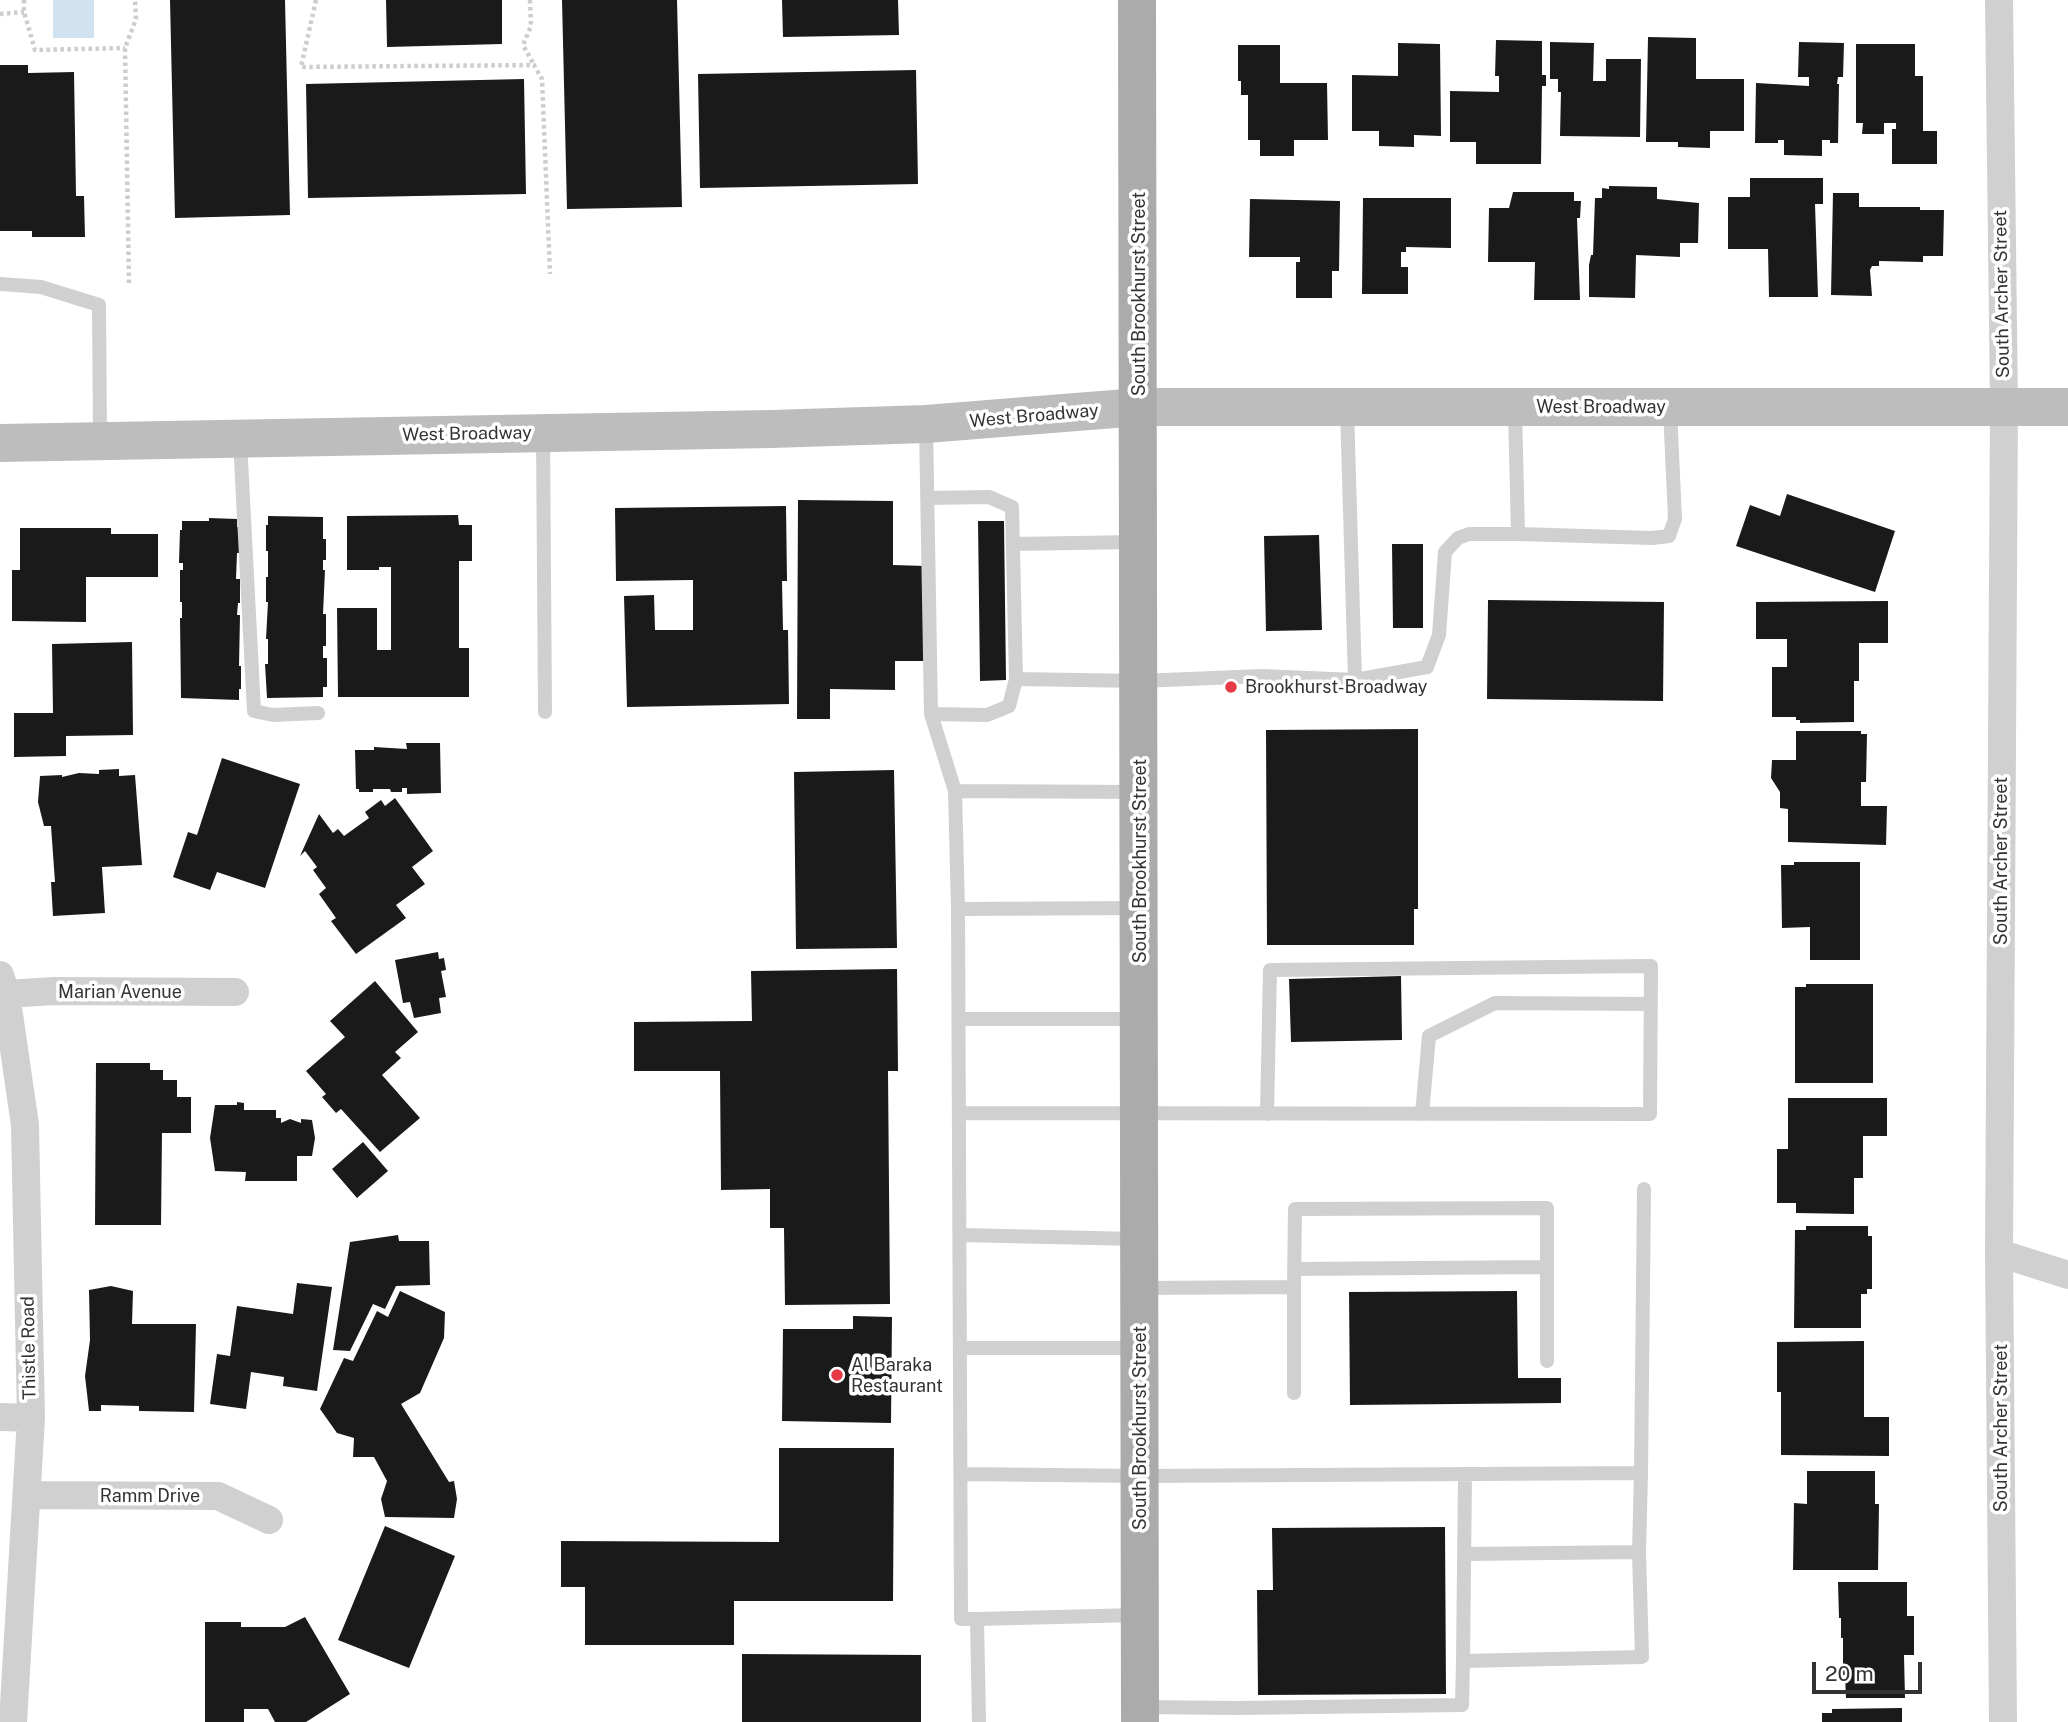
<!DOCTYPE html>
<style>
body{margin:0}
#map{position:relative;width:2068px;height:1722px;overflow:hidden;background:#fff;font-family:"Public Sans",sans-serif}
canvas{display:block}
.scale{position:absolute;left:1812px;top:1662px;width:110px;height:32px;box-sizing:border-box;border:4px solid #333;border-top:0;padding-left:9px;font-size:21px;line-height:24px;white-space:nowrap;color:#333;-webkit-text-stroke:5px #fff;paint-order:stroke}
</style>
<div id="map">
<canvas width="2068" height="1722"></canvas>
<div class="scale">20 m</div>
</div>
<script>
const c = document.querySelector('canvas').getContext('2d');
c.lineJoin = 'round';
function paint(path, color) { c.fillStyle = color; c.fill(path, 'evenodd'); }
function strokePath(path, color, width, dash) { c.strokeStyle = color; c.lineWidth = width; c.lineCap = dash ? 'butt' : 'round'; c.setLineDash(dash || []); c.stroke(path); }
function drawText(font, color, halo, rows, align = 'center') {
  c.font = font + ' "Public Sans",sans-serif'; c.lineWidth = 7; c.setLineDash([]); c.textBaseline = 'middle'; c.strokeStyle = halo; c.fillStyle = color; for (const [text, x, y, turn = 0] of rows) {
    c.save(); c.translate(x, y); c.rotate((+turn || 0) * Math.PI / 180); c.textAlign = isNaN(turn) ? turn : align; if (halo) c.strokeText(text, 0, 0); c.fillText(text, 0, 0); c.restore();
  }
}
const water = new Path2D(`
 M53,0H94V38H53Z`);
const building = new Path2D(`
 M170,0H285L290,215L175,218Z
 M386,0H502V44L387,47Z
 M562,0H677L682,207L567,209Z
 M782,0H898L899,35L783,37Z
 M1648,37L1696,38V79H1744V131H1710V148L1678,147V142H1646Z
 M1496,40L1542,41V75H1546V86H1542L1541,164H1476V142H1450V91L1499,92V76H1495Z
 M1550,42L1594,43L1593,81H1606V59H1641L1640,137L1560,136L1561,92H1558V79H1550Z
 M1799,42L1844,43L1843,77H1838L1837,84H1839L1838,143H1830V140H1822V156L1784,155V140H1778V143H1755L1756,83L1809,86V77H1798Z
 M1398,43L1440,44L1441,136L1414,135V147L1379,146V131H1352V75L1398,76Z
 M1856,44H1915V76H1923V131H1937V164H1892V129H1896V123H1884V134H1862L1863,123H1856Z
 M1238,45H1280V83H1327L1328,140H1294V156H1260V140H1248V95H1241V81H1238Z
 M0,65H28V73L74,72L76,196H84L85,237H32V231H0Z
 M916,70L918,184L700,188L698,74Z
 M524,79L526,194L308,198L306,84Z
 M1750,178H1823V204H1815L1818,297H1769L1768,249H1728V197H1750Z
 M1609,186L1657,187V199L1699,203L1698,243H1680V257L1636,255L1635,298L1589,297V265L1591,255H1593L1595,198H1602V188L1609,189Z
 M1513,192H1574V201H1581L1580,218H1577L1580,300H1534L1535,262H1488L1489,208H1509Z
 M1833,193H1859V207H1920V210H1944L1943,256H1923V262L1879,261V266H1872L1870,270L1872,296L1831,295Z
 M1363,198H1451V248L1406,247V252H1401V267H1408V294H1362Z
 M1250,199L1340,201L1339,271H1332V298H1296V262H1300V257H1249Z
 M1787,494L1895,531L1875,592L1736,546L1750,505L1780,516Z
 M798,500L893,501V565L926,566V661H895V690L830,689V719H797Z
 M786,506L787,581H782L783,630H788L789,704L627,707L624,596L654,595L655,630H693V580L616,581L615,508Z
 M458,515L459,525H472V561H459V648H469V697H338L337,608H377V650H391V567H379V570H347V516Z
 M268,516L323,517V539H326V560H323V570H325L323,614H326V646H323V658H327V687H323V697L267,698L265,664H268V639H266L268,602H266V577H268V551H266V525H268Z
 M209,518L237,519V527H240V553H237L236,579H240V603H238L237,615H240L239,666H241V689H239V700L181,698L180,618H182V602H180V570H183V563H179L180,530H182V521H209Z
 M978,521H1004L1006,680L980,681Z
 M20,528H111V534H158V577H86V622L12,621V570H20Z
 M1319,535L1322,630L1266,631L1264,536Z
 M1392,544H1423V628H1393Z
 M1488,600L1664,602L1663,701L1487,699Z
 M1888,601V643H1859V681H1854V722L1800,723V720H1796V717H1772V667H1787V639H1756V602Z
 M132,642L133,735L66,736V756L14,757V713H53L52,644Z
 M1418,729V909H1414V945H1267L1266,730Z
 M1796,731H1861V734H1867L1866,782H1861V806H1887L1886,845L1788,842V809L1780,808V792L1771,778L1772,760H1796Z
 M406,743H440L441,793L407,794V788H402V792H391L390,789H373V792H359V789H356L355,750H374V747L407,749Z
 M222,758L300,784L265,888L217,872L210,890L173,877L188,832L197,835Z
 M119,769V776L135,775L142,865L102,867L105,913L53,916L51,882H55L51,826H44L38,802L40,776L62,775V777L79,773L99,774V770Z
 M894,770L897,948L796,949L794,772Z
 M395,798L433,851L412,867L425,884L396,905L406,918L356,954L331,921L336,918L319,894L326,888L313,870L317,867L305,851L300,856L319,814L333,833L338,829L344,836L369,818L365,812L381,800L385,806Z
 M1794,862H1860V960H1810V927L1782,928L1781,865H1794Z
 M438,952L439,959L444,958L446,970L441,971L446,997L439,998L441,1013L414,1018L410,1002L403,1003L395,960Z
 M897,969L898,1071H888L890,1304L785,1305L784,1228H770V1189L721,1190L720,1071H634V1022L752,1021L751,971Z
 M1401,976L1402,1040L1291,1042L1289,979Z
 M375,981L418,1032L395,1052L401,1058L382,1075L420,1118L380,1152L341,1109L336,1113L322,1097L326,1094L306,1071L345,1037L330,1021Z
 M1806,984H1873V1083H1795V987H1806Z
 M96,1063H150V1070H163V1080H177V1097H191V1133H162L161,1225H95Z
 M1788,1098H1887V1136H1863V1178H1854V1214L1796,1213V1203H1777V1149H1788Z
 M237,1102L244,1103V1110H276V1118H281V1123L290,1119L301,1123V1119L312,1120L315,1138L312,1156H297V1181H245L246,1172L215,1171L210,1138L215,1105H237Z
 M363,1142L388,1171L357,1198L332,1169Z
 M1806,1226H1868V1236H1872V1289H1867V1294H1861V1328H1794L1795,1230H1806Z
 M398,1235L399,1241H429L430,1285L396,1286L385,1309L373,1304L350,1351L333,1350L350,1242Z
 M297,1283L332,1287L317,1391L283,1386L284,1377L251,1372L246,1409L210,1404L217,1354L230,1356L237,1306L293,1314Z
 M111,1286L133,1291L132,1324H196L194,1412L139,1411V1406L101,1405V1411H89L85,1376L90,1340L89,1290Z
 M400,1291L445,1312L444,1338L420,1393L401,1404L449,1482L454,1481L457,1499L454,1518L385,1517L381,1499L387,1481L374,1457H353L354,1438L337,1433L320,1409L344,1358L353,1361L377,1311L388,1317Z
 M1517,1291L1518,1378H1561V1403L1350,1405L1349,1292Z
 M853,1316L892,1317L891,1423L782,1421L783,1329H853Z
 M1864,1341V1417H1889V1456L1781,1455V1392H1777V1342Z
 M779,1448H894L893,1601H734V1645H585V1587H561V1541L779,1542Z
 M1807,1471H1875V1504H1879L1878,1570H1793L1794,1503L1807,1504Z
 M385,1526L455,1556L409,1668L338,1640Z
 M1445,1527L1446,1694L1258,1695L1257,1590H1273L1272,1528Z
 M1838,1582H1907V1616H1914V1655H1904L1905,1698H1846L1845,1675H1843V1638H1841V1618H1839Z
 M305,1617L350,1694L306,1722H275L268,1709H244V1722H205V1622H241V1627H285Z
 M742,1654L921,1655V1722H742Z
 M1902,1708V1722H1822V1713H1832V1709Z`);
const path = new Path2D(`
 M24,0V12L35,50L125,48
 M316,0L301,67L534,65L542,79L550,274
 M530,0L531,26L523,45L534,65
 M0,14L24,12
 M129,283L125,48L136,19L135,0`);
const lane = new Path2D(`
 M0,284L41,287L99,305L100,440
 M1347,409L1355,680
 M926,424L931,714L955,791L958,909L961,1619H977L979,1722
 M543,434L545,712
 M240,440L254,711L273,715L318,713
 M927,498L989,497L1012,507L1016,679L1009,706L987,715L931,714
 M1518,534L1652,538L1669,536L1675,519L1670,409
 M1013,544L1137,542
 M1016,679L1140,681L1262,676L1355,680L1427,667L1439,635L1445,552L1458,538L1469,534H1518L1515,409
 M955,791L1136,792
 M958,909L1139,908
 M959,1019H1139
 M959,1113L1650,1114L1651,966L1270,970L1267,1114
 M1422,1114L1429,1036L1495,1003L1651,1004
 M960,1235L1137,1239
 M1294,1269L1547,1267
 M1294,1287V1393
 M1141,1288L1294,1287L1295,1209L1547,1208V1361
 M961,1348H1138
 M961,1474L1141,1476L1641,1473L1644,1189
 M1465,1474L1463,1661L1642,1657L1639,1552L1641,1473
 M1465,1554L1639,1552
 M977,1619L1137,1615
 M1140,1707L1237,1708L1462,1705L1463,1661`);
const street = new Path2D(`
 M1999,0L2004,407L1999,1253L2003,1722
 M0,975L6,994L25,1125L31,1418L13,1722
 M6,994L54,991L235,992
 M1999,1253L2068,1275
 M0,1417L31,1418
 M27,1495L218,1496L269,1520`);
const secondary = new Path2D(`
 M0,443L771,429L926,424L1139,407H2068`);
const primary = new Path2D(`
 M1137,0L1140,1722`);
const markers = [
 [1231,687,7,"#e63946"],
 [837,1375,7,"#e63946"]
];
const streetNames = [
 ["South Brookhurst Street",1139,294,-90],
 ["South Archer Street",2002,294,-91],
 ["West Broadway",1601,407],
 ["West Broadway",1034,416,-5],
 ["West Broadway",467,434,-1],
 ["South Brookhurst Street",1140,861,-90],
 ["South Archer Street",2001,861,-90],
 ["Marian Avenue",120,992],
 ["Thistle Road",29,1348,-91],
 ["South Brookhurst Street",1140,1428,-90],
 ["South Archer Street",2001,1428,-90],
 ["Ramm Drive",150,1496]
];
const poiNames = [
 ["Brookhurst-Broadway",1245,687],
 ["Al Baraka",851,1365],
 ["Restaurant",851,1386]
];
paint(water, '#cfe2ee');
paint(building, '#1a1a1a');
strokePath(path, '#cdcdcd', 4.5, [3.5, 3.5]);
strokePath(lane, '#d0d0d0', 14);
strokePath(street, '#d0d0d0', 28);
strokePath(secondary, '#bdbdbd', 38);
strokePath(primary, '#ababab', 38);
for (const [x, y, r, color] of markers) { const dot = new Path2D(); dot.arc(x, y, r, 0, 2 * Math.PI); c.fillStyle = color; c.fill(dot); strokePath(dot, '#fff', 2.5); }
drawText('18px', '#333', '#fff', streetNames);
drawText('18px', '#333', '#fff', poiNames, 'left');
</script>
